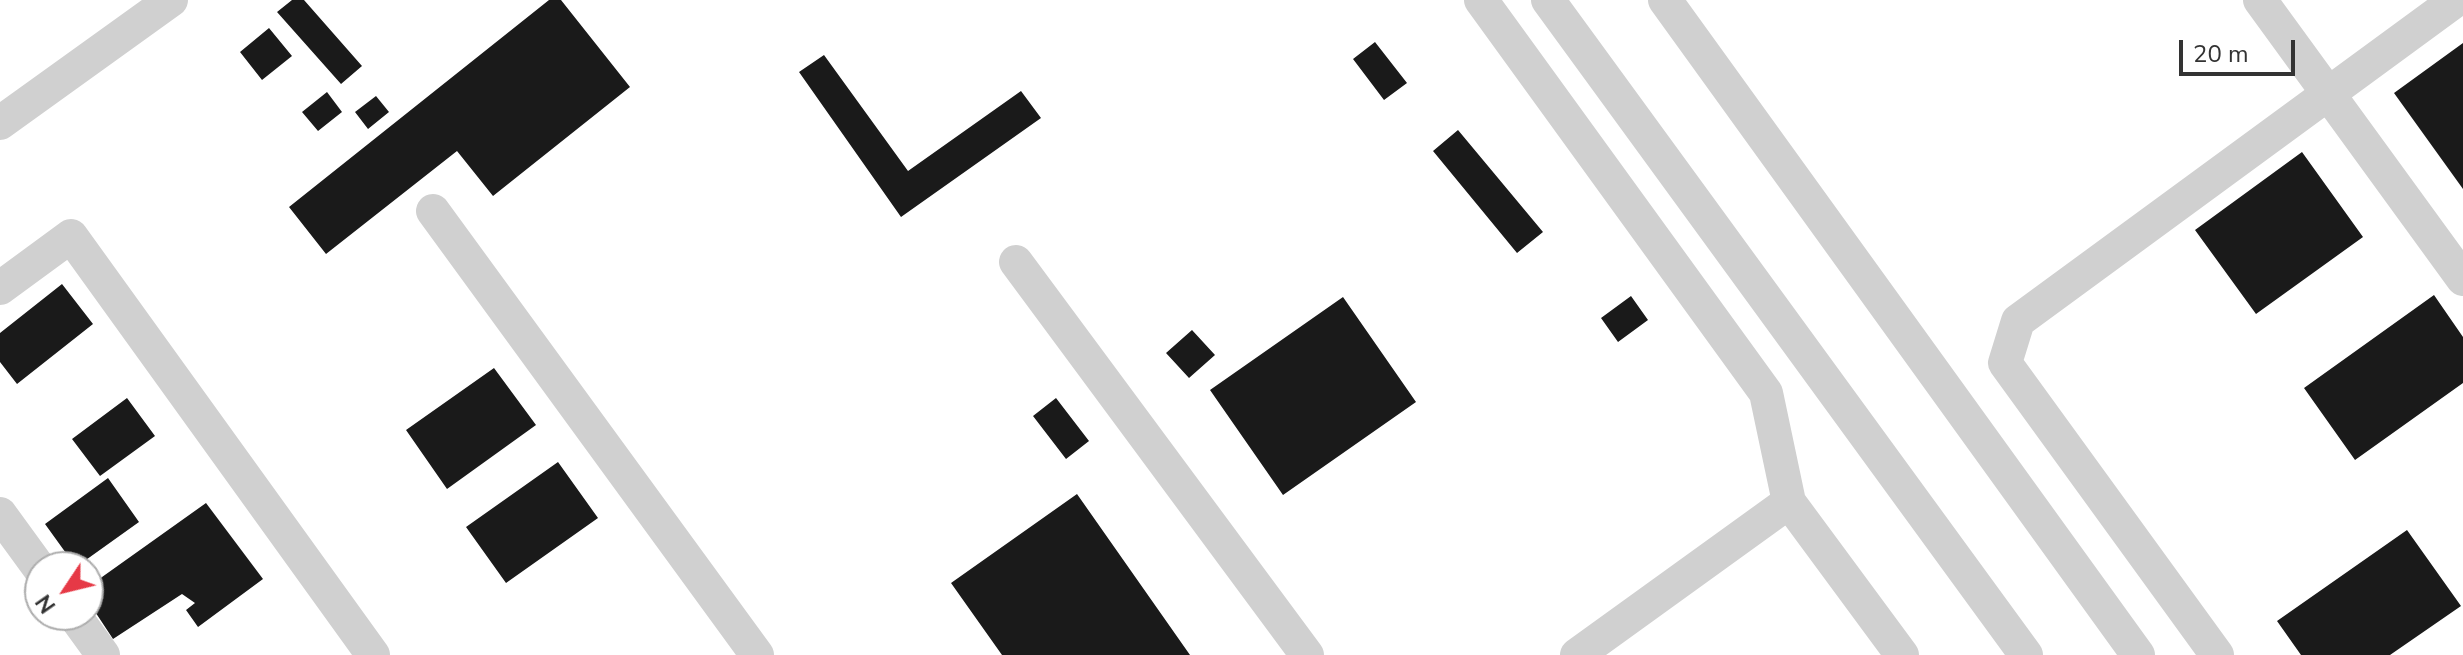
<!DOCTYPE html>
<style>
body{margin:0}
#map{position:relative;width:2463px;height:655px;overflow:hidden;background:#fff;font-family:"Nunito Sans",sans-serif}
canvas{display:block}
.north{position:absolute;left:24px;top:551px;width:80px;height:80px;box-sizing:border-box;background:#fff;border:2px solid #adadad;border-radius:50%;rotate:235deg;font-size:22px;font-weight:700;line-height:32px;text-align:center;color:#333}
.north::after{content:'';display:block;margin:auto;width:28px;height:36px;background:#e63946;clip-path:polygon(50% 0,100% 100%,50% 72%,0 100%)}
.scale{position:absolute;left:2179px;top:40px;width:116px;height:36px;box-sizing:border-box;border:4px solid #333;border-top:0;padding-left:10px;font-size:24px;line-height:28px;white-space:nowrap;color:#333;-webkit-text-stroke:6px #fff;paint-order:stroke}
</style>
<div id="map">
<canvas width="2463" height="655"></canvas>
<div class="north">N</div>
<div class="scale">20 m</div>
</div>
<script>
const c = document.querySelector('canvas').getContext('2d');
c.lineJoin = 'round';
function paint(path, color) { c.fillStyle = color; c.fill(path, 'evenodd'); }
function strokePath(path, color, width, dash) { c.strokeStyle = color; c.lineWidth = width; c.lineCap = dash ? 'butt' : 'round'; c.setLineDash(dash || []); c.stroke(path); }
const building = new Path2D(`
 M292,0H304L362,66L341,84L277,12Z
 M549,0H561L630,87L493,196L457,151L326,254L289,207Z
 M269,28L292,56L262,80L240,52Z
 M1375,42L1407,83L1384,100L1353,59Z
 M2463,43V189L2394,93Z
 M824,55L908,171L1021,91L1041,118L901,217L799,72Z
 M327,92L342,112L318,131L302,112Z
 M376,96L389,112L368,129L355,112Z
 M1458,130L1543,232L1517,253L1433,151Z
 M2302,152L2363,237L2256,314L2195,230Z
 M62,284L93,324L17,384L0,362V333Z
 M2434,295L2463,337V383L2355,460L2304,388Z
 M1631,296L1648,320L1618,342L1601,318Z
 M1343,297L1416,402L1283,495L1210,390Z
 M1192,330L1215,355L1189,378L1166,353Z
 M494,368L536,425L447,489L406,430Z
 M127,398L155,436L100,476L72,439Z
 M1056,398L1089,441L1066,459L1033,416Z
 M558,462L598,518L506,583L466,527Z
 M108,478L139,522L76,567L45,524Z
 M1077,494L1190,655H1002L951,583Z
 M206,503L263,579L198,627L186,610L195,603L182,594L113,639L88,601V587Z
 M2407,530L2461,606L2390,655H2301L2277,621Z`);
const minor = new Path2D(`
 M1481,0L1766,393L1789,502L1902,655
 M1548,0L2026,655
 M1665,0L2138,655
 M2260,0L2463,279
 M0,123L171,0
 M433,211L757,655
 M1016,262L1307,655
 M0,288L71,236L373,655
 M0,514L40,569
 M74,615L103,655
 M1577,655L1789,502
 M2217,655L2005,363L2018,321L2456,0`);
paint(building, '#1a1a1a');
strokePath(minor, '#d0d0d0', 34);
</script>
